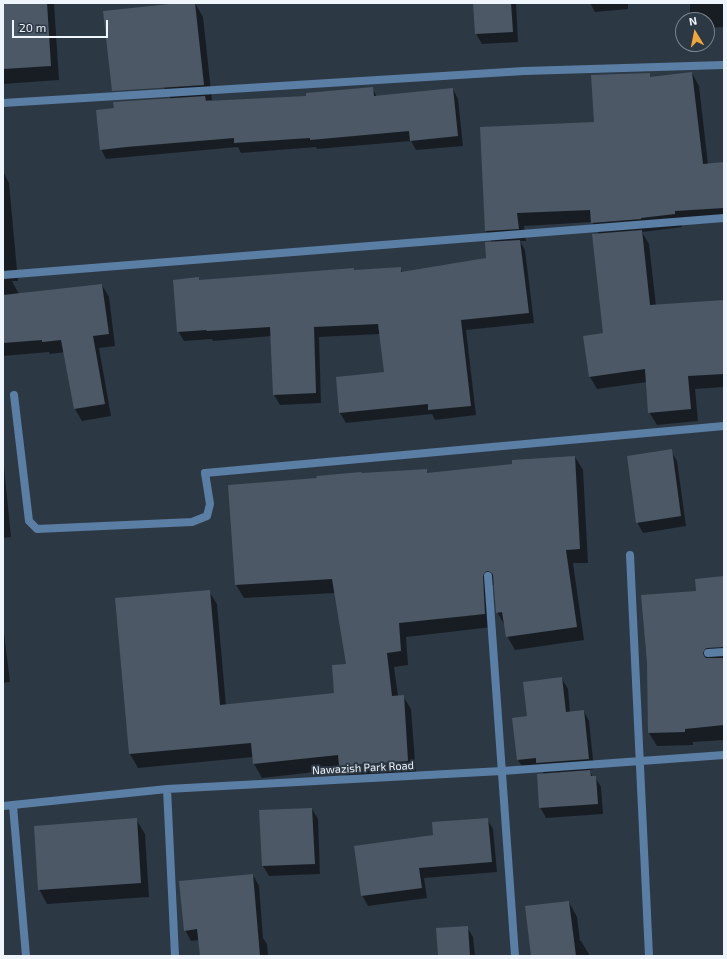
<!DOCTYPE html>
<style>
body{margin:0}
#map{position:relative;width:727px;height:959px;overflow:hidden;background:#2d3845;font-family:"Exo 2",sans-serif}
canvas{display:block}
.frame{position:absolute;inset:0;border:4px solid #eef5fd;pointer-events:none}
.north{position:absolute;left:675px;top:12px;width:40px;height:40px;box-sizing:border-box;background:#2d3845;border:1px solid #7a848f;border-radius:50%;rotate:350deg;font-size:11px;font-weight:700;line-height:16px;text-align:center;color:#eef5fd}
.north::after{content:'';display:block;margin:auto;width:14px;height:18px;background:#f0a63f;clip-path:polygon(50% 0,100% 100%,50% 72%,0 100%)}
.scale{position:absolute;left:12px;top:20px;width:96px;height:18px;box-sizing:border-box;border:2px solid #eef5fd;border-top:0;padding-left:5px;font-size:12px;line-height:14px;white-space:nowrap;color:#eef5fd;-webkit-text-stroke:3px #2d3845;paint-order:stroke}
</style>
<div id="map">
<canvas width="727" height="959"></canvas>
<div class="frame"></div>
<div class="north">N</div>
<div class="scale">20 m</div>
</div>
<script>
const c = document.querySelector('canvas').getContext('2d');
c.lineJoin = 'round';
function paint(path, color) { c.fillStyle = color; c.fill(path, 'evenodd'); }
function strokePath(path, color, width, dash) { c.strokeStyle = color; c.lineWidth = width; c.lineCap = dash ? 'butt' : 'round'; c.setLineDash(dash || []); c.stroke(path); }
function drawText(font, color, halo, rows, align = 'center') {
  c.font = font + ' "Exo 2",sans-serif'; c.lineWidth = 4; c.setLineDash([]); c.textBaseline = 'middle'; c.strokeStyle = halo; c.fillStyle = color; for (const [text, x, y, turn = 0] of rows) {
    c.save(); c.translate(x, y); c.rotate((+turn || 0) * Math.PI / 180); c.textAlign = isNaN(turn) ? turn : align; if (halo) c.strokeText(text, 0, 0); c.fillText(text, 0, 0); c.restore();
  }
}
const shadow = new Path2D(`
 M3,3H54L59,80L3,84Z
 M188,3H195L203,17L212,100H206L208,102L307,97L372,88L377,97L453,89L458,99L463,146L416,150L411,141L317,149L316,147L241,153L238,147L106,159L101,149L171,99L164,87Z
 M474,3H516L518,42L482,44L476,34Z
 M590,3H628V9L595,12Z
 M690,3H724V27L707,28V20H691L690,17Z
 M692,73L699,86L708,164L724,163V221L681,223L682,227L642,232L649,244L656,306L724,301V387L695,389L698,421L657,425L649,412L647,382L597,389L590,377L584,337L604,334L599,234L592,222L524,226L526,241H520L525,250L534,323L466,330L476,415L435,420L432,414L346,423L340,413L337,378L385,373L380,334L319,337L321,403L280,405L274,395L272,336L213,341L212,339L184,341L178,331L200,281L354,269L355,271L400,268L403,273L487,259L492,243L486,231L481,128L596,123L649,74L651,78Z
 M3,171L9,183L18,281H12L19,294L102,285L109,297L115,346L99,348L111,416L82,421L75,409L65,352L50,354L49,352L3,356Z
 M671,451L677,461L686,526L643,533L637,522Z
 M3,457L11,537L3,538Z
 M575,457L583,470L588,563H573L584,640L515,650L507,636L505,626L497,612L495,584L492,585V627L406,637L408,665L394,667L398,696H403L411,709L416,775L348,780L341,769L262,778L254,764L253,757L138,768L130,754L116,599L209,591L217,604L226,706L335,694L347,665L335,593L244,598L236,585L362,474L426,470L428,474Z
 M724,577V740L693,742V745L657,746L649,733L697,592Z
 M3,624L10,682L3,683Z
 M562,679L568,689L570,712L584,711L589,721L594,769L589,770L593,777H595L601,787L603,814L546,818L540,807L544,774L540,768L524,770L518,760L528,717Z
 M312,809L318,819L320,874L269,876L263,866L260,811Z
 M136,819L145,834L149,897L47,904L39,889Z
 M487,819L493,829L497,872L424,878L427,898L368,906L362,895L434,836Z
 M253,875L259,886L263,938L267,944L268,956H201L199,940L191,941L185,930Z
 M569,902L577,917L580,941H581L590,956H532Z
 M467,927L473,937L475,956H439Z`);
const building = new Path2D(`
 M3,3H47L51,66L3,69Z
 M179,3H195L204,85L112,91L103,11Z
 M473,3H511L513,32L475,34Z
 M692,72L703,164L724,162V208L675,211V214L641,218V219L591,223L590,210L517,213L519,229L485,231L480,127L594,122L591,75L650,73V77Z
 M373,87L374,96L453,88L458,136L410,141L409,131L310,140V138L234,143V138L126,147L100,150L96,110L114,108L113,102L205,96L206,101L306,96V93Z
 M642,230L650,305L724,300V374L688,376L691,409L648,413L645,369L589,377L583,336L603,333L592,234Z
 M520,240L529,313L461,320L471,406L428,410V404L339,413L336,377L384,372L378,324L314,327L316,393L273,395L270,327L207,331L206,330L177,332L173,280L199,277V280L354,268V270L401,267V272L486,258L485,242Z
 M102,284L109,334L93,336L105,404L74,409L61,340L42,342V340L3,343V295Z
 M672,449L681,516L636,523L627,456Z
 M575,456L580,549L566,550L577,627L506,637L502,612L496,613L493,575L492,573L488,571L485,572L483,576L485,614L399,623L401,651L387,653L392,696L404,695L408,761L339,766L338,755L253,764L251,743L129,754L115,598L210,590L220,705L334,693L332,665L346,664L332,579L235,585L228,485L317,478L316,476L361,472L362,473L427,469V473L512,464V460Z
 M724,576V647L707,648L705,649L703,653L704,656L706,658H724V725L685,729V732L648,733L647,662L641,595L696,591L695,579Z
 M562,677L566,712L584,710L589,759L536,763V758L517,760L512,718L527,716L523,682Z
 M590,770L591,776H596L598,804L539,808L537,774Z
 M312,808L315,864L262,866L259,810Z
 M137,818L141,883L38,890L34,826Z
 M488,818L492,862L419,868L422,888L361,896L354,846L433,835L432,822Z
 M253,874L260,956H200L197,929L184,931L179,881Z
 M569,901L576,956H531L525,906Z
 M468,926L470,956H438L436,928Z`);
const lane = new Path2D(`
 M14,395L29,521L37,529L192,522L207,516L210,504L205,473
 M13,806L26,956`);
const street = new Path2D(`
 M3,103L524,71L724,65
 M3,275L724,218
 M205,473L724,426
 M630,555L649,956
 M488,576L515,956
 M708,653L724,652
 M167,789L175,956
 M3,806L167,789L502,771L724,755`);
const streetNames = [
 ["Nawazish Park Road",363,768,-3]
];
paint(shadow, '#0007');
paint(building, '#4c5866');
strokePath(lane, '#5b7ea4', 8);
strokePath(street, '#5b7ea4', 8);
drawText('11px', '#eef5fd', '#2d3845', streetNames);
</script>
